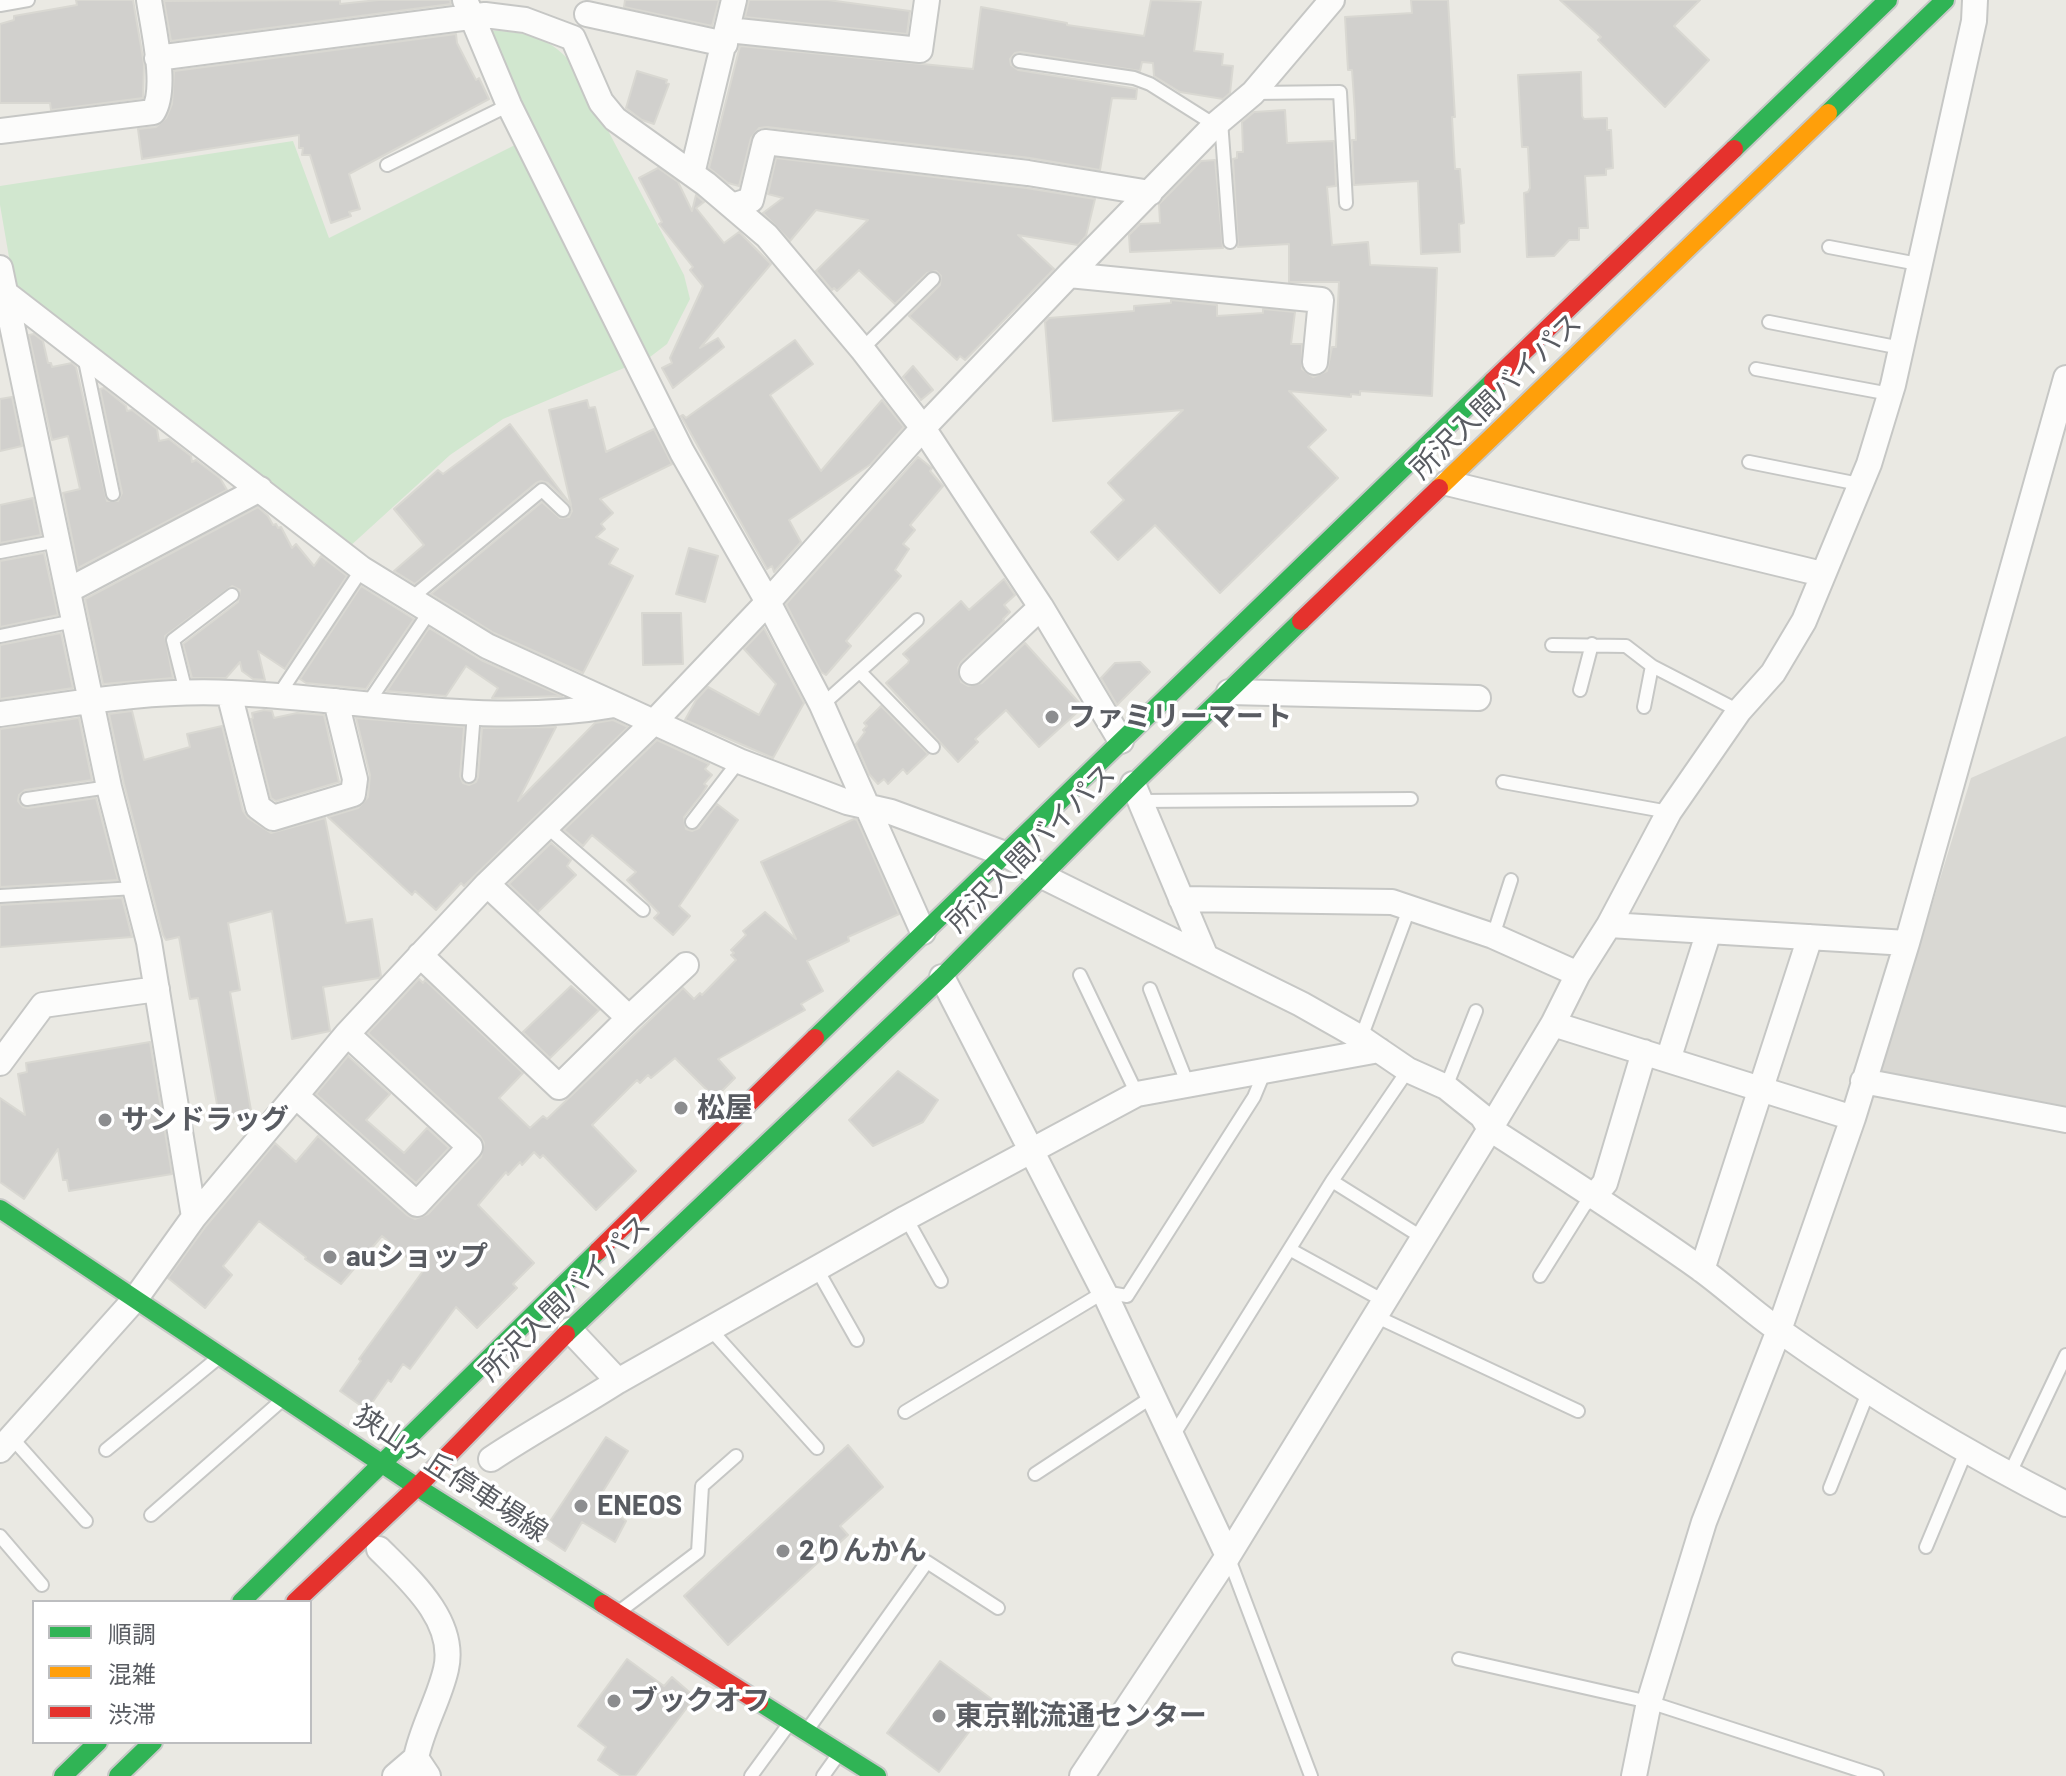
<!DOCTYPE html>
<meta charset="utf-8">
<style>
body{margin:0}
#map{position:relative;width:2066px;height:1776px;overflow:hidden;background:#eae9e3;font-family:Barlow,"Noto Sans JP",sans-serif}
canvas{display:block}
.legend{position:absolute;left:32px;top:1600px;width:280px;height:144px;box-sizing:border-box;background:#fff;border:2px solid #bdbec0;margin:0;padding:10px 14px;list-style:none;font-size:24px;color:#595c62}
.legend li{display:flex;align-items:center;gap:16px;height:40px}
.legend b{width:40px;border:2px solid #bdbec0}
</style>
<div id="map">
<canvas width="2066" height="1776"></canvas>
<ul class="legend">
<li><b style="height:10px;background:#30b455"></b>順調</li>
<li><b style="height:10px;background:#ff9f0a"></b>混雑</li>
<li><b style="height:10px;background:#e5322d"></b>渋滞</li>
</ul>
</div>
<script>
const c = document.querySelector('canvas').getContext('2d');
c.lineJoin = 'round';
function paint(path, color) { c.fillStyle = color; c.fill(path, 'evenodd'); }
function strokePath(path, color, width, dash) { c.strokeStyle = color; c.lineWidth = width; c.lineCap = dash ? 'butt' : 'round'; c.setLineDash(dash || []); c.stroke(path); }
function drawText(font, color, halo, rows, align = 'center') {
  c.font = font + ' Barlow,"Noto Sans JP",sans-serif'; c.lineWidth = 7; c.setLineDash([]); c.textBaseline = 'middle'; c.strokeStyle = halo; c.fillStyle = color; for (const [text, x, y, turn = 0] of rows) {
    c.save(); c.translate(x, y); c.rotate((+turn || 0) * Math.PI / 180); c.textAlign = isNaN(turn) ? turn : align; if (halo) c.strokeText(text, 0, 0); c.fillText(text, 0, 0); c.restore();
  }
}
const industrial = new Path2D(`
 M2066,736V1107L1880,1074L1971,778Z`);
const green = new Path2D(`
 M486,30C527,33 544,33 573,64L684,275L690,299L667,344L650,357L503,419L450,455L348,548L241,459L14,286L0,205V186L293,141L329,238L533,136Z`);
const building = new Path2D(`
 M76,0H133L144,64L143,98L51,110L50,103H0V24L14,20V16L77,5Z
 M340,0V4L378,0H450L451,4L171,41L164,1Z
 M625,0H719L712,26L624,7Z
 M749,0H828L910,11L907,34L745,17Z
 M1151,0L1201,2L1194,51L1223,54L1222,65L1233,66L1230,93L1223,99L1180,92L1154,76L1153,63L1142,62L1140,71L1020,52L1015,53L1010,59L1011,65L1018,70L1137,89L1136,99L1112,98L1100,170L1030,158L767,127L759,128L751,138L739,186L728,183L709,168L740,46L973,69L981,7L1067,23V25L1144,36Z
 M1411,0H1448L1455,117H1452L1455,169H1460L1464,223L1459,224L1460,252L1421,254L1418,181L1354,185L1352,140H1356L1355,113L1352,70H1348L1345,17L1412,13Z
 M1560,0H1700L1674,26L1709,60L1665,107L1598,40L1601,37Z
 M456,34L457,43L476,80L479,78L489,99L349,174L360,209L349,212L351,216L331,223L310,155H302L303,148H299V135L142,159L138,129L156,127L166,118L172,104L174,71Z
 M637,71L667,80L666,83L669,84L654,124L642,120L626,108Z
 M1581,72L1582,116L1584,119L1607,118V130H1611L1613,168L1606,169V175L1585,176L1588,228H1579V240H1569L1554,256L1527,257L1524,193L1528,192L1530,188L1528,147H1522L1518,75Z
 M1285,110L1287,143L1334,141L1336,186L1327,187L1332,245L1368,242L1370,265L1437,268L1432,396L1360,391V395L1351,394V397L1289,391L1326,430L1308,447L1338,478L1220,593L1155,525L1118,560L1091,532L1124,500L1108,483L1183,410L1053,421L1045,322L1049,318L1134,311V306L1171,303V300L1217,305V316L1263,313V309L1295,312L1291,344H1302V369L1313,377L1327,371L1332,347H1336L1339,282H1289V244L1238,247L1233,159L1237,158V152H1243L1242,122L1254,112Z
 M776,158L1026,188L1095,199L1086,236L1078,245L1018,235L1054,269L965,360L960,356L957,360L909,316L940,285L941,276L936,271L927,273L895,304L859,270L837,291L834,288L832,290L816,271L868,220L816,210L790,241L763,213L783,198L768,194Z
 M1215,160L1223,248L1130,252L1129,235L1140,224L1160,223L1159,204L1163,200L1201,161Z
 M658,168L678,182L692,211L696,195L704,202L696,208L724,243L739,232L771,264L700,348L718,338L724,347L673,388L662,368L672,363L670,358L703,286L690,270L693,267L659,224L662,222L639,178Z
 M34,334L43,341L48,363H51L52,367L72,363L76,367L107,501H118L122,493L100,389L104,388L126,406L127,411L132,410L157,429L159,441L169,439L191,456L192,462L196,460L220,478L227,490L78,568L63,493L80,489L68,436L52,440L29,335Z
 M795,340L813,364L770,395L821,471L882,400L904,427L871,464L789,520L801,542L774,572L772,566L767,569L681,416L683,415L686,418Z
 M913,366L933,390L921,400L903,377Z
 M12,397L22,446L0,451V399Z
 M587,400L589,408L595,407L606,452L654,429L672,464L600,499L613,513L601,524L605,529L596,537L618,549L609,564L633,576L583,673L494,633L431,594L542,502L560,518L569,517L572,511L570,504L548,483L541,481L536,483L415,584L394,571L424,545L394,509L438,470L443,474L510,424L571,505L549,410Z
 M918,457L932,468L930,471L943,486L910,525L915,530L903,544L909,549L895,570L901,576L846,641L851,646L826,675L821,672L786,604Z
 M33,498L41,535L0,543V505Z
 M258,507L268,516L273,525L276,524L278,528L281,527L292,548L296,544L314,566L321,556L347,576L285,669L258,651L265,680L253,679L242,671L240,662L226,678H192L183,644L238,602L240,590L232,586L165,636L173,678L103,684L85,599Z
 M689,548L718,556L705,602L676,594Z
 M44,553L58,615L0,627V561Z
 M1004,579L1015,595L1004,605L1010,612L1003,619L1004,621L961,662L958,668L961,682L968,686L982,683L1025,643L1083,707L1039,747L1006,710L975,739L978,742L958,762L886,683L908,663L909,660L903,654L961,601L969,610Z
 M361,586L414,619L366,689L306,683L300,679Z
 M642,613H681L683,664L643,665Z
 M429,628L481,660L562,696L492,698L498,688L466,666L446,696L387,691Z
 M764,628L804,703L773,758L685,720L696,700L708,687L759,715L776,684L744,649Z
 M61,633L73,688L0,699V645Z
 M1140,662L1150,672L1117,705L1101,678L1115,663Z
 M881,706L928,754L907,774L903,769L888,784L884,779L878,784L869,774L856,744L865,732L863,730L867,726L864,723Z
 M264,710L272,711L274,718L297,713L324,715L339,782L276,801L271,798L251,719L253,718L252,713Z
 M132,711L144,760L190,747L187,734L222,726L243,811L248,818L271,833L325,818L346,923L372,919L381,976L379,978L323,987L330,1031L292,1039L272,911L228,923L240,990L230,992L252,1116L220,1121L198,998L190,999L179,937L166,940L163,935L124,784L109,714Z
 M79,718L92,780L25,790L19,795L18,801L23,807L28,808L96,798L118,880L0,887V729Z
 M356,718L464,727L460,776L463,783L469,785L476,782L478,777L482,728L556,727L518,801L595,723L613,720L628,727L464,886L461,883L436,910L415,891L412,895L328,817L358,808L368,797L370,775Z
 M657,740L709,764L705,769L712,775L704,784L707,786L702,794L684,817L686,829L692,831L699,828L717,804L738,820L679,906L690,916L673,935L654,918L659,913L627,880L636,872L592,835L583,846L564,830Z
 M854,819L857,820L899,914L848,937L849,941L807,961L823,991L801,1004L805,1010L718,1059L735,1078L715,1098L675,1058L651,1078L648,1075L640,1083L637,1080L592,1125L636,1171L596,1210L543,1155L540,1158L534,1152L522,1165L520,1162L508,1175L506,1172L478,1205L534,1263L513,1284L517,1288L477,1328L456,1307L410,1369L403,1364L391,1382L388,1380L367,1410L340,1391L361,1361L359,1359L423,1271L382,1236L341,1284L305,1259L306,1257L259,1221L223,1266L232,1275L205,1308L168,1278L206,1226L275,1143L296,1162L318,1136L407,1215L415,1219L428,1214L481,1157L484,1143L480,1136L368,1033L419,979L423,983L425,980L523,1073L499,1098L530,1128L543,1116L547,1119L683,988L694,999L700,993L702,995L736,960L731,955L734,953L731,950L746,935L743,931L765,912L796,939L761,862Z
 M551,843L571,860L567,866L576,875L538,912L509,884Z
 M122,898L132,937L0,947V905Z
 M571,986L599,1010L550,1058L523,1032Z
 M150,1042L172,1174L69,1191L67,1180H63L58,1149L24,1199L0,1182V1098L25,1115L18,1074L27,1072L26,1063Z
 M348,1056L390,1094L366,1120L404,1153L427,1128L449,1148L416,1183L316,1094Z
 M898,1071L938,1100L923,1122L873,1146L849,1120Z
 M606,1437L628,1451L597,1501L626,1521L615,1542L582,1522L565,1551L541,1535Z
 M848,1445L883,1487L840,1526L848,1535L728,1645L684,1596Z
 M627,1659L664,1686L672,1677L695,1697L635,1776H621L598,1760L606,1747L578,1726Z
 M940,1661L993,1700L939,1772L887,1733Z`);
const lane = new Path2D(`
 M0,5L28,0
 M1019,61L1134,78L1150,84L1215,125
 M1253,93L1340,92L1346,203
 M1221,121L1230,242
 M387,165L509,105
 M1829,247L1918,264
 M1769,322L1901,348
 M862,349L933,279
 M84,356L113,494
 M1756,369L1890,394
 M1749,462L1859,484
 M0,552L58,541
 M409,600L542,490L563,510
 M0,636L74,621
 M1552,645L1626,646L1652,666L1739,711
 M860,672L933,747
 M1580,690L1592,644
 M186,692L173,640L232,595
 M278,696L362,569
 M368,703L430,611
 M822,705L917,620
 M1644,707L1652,666
 M469,776L474,713
 M1503,782L1669,812
 M27,799L109,787
 M1140,801L1411,799
 M692,822L739,761
 M547,827L643,910
 M0,896L135,888
 M1493,936L1511,880
 M1080,975L1137,1094
 M1150,989L1188,1085
 M1361,1038L1409,909
 M1446,1087L1476,1011
 M1332,1181L1423,1238
 M906,1218L941,1281
 M1291,1250L1384,1301
 M818,1271L857,1340
 M1540,1276L1584,1206L1594,1196
 M1375,1316L1578,1411
 M711,1330L817,1448
 M905,1412L1104,1292L1127,1296L1254,1097L1264,1073
 M12,1438L86,1521
 M1171,1439L1332,1181L1408,1070
 M106,1450L218,1358
 M2010,1473L2066,1355
 M1035,1474L1152,1397
 M1830,1488L1869,1390
 M151,1515L281,1401
 M0,1536L42,1585
 M1926,1547L1967,1449
 M1228,1556L1311,1776
 M620,1611L698,1552L702,1486L736,1456
 M1459,1659L1649,1702L1877,1776
 M808,1729L927,1562L998,1608
 M751,1776L789,1724
 M823,1776L838,1755`);
const street = new Path2D(`
 M465,0L509,105L682,452L768,602L822,705L923,932
 M587,14L725,44
 M728,30L920,50L927,0
 M157,58L485,15L525,20L573,38L601,102L615,119L706,184L767,236L862,349L923,428L1041,607L1121,741
 M0,131L153,112C168,89 153,28 149,0
 M692,174L734,0
 M732,206L751,200L765,142L1028,173L1150,193
 M0,268L109,787L149,942L194,1217
 M1069,275L1321,300L1315,362
 M0,289L362,569L487,646L739,761L847,802L891,812L1005,854L1044,877L1301,1004L1361,1038L1408,1070L1446,1087L1482,1116L1490,1129C1560,1174 1630,1219 1698,1267C1726,1287 1751,1311 1780,1331C1870,1395 1967,1454 2066,1504
 M1447,483L1822,574
 M69,590L260,489
 M972,672L1041,607
 M1229,692L1478,698
 M229,693L258,807L273,818L353,794L355,779L336,701
 M0,714C77,703 153,689 231,693C357,698 488,728 614,705
 M1133,784L1205,955
 M1181,899L1392,902L1493,936L1578,974
 M1609,925L1907,943
 M420,955L559,1087L629,1018L487,884
 M942,977L1104,1292L1228,1556
 M629,1018L686,965
 M1553,1024L1853,1118
 M1668,1060L1709,931
 M0,1063L43,1005L157,989
 M1863,1081L2066,1120
 M296,1096L417,1204L470,1147L347,1034
 M1594,1196L1605,1183L1644,1052
 M1702,1270L1810,937
 M570,1330L618,1381
 M0,1450L136,1298L194,1217L347,1034L487,884L654,722L768,602L923,428L1069,275L1215,125L1253,93L1332,0
 M491,1459C533,1431 576,1408 618,1381L906,1218L1137,1094L1379,1050
 M379,1549C410,1580 457,1621 446,1669C439,1700 422,1727 416,1758L428,1776
 M395,1776L416,1758
 M1082,1776L1228,1556L1490,1129L1553,1024L1578,974L1609,925L1669,812L1739,711L1773,673L1804,621L1869,464L1893,385L1974,21L1975,0
 M1634,1776L1649,1702L1704,1522L1779,1330L1853,1118L1907,943L2066,378`);
const fast = new Path2D(`
 M1828,113L1945,0
 M1734,149L1888,0
 M815,1038L1493,381
 M0,1209L417,1487L603,1604
 M566,1334L942,977L1133,784L1301,621
 M241,1602L598,1251
 M759,1702L877,1776
 M63,1776L98,1742
 M118,1776L153,1742`);
const slow = new Path2D(`
 M1439,488L1828,113`);
const jam = new Path2D(`
 M1493,381L1734,149
 M1301,621L1439,488
 M598,1251L815,1038
 M295,1602L417,1487L566,1334
 M603,1604L759,1702`);
const markers = [
 [1052,717,8,"#8c8d8f"],
 [681,1108,8,"#8c8d8f"],
 [105,1120,8,"#8c8d8f"],
 [330,1257,8,"#8c8d8f"],
 [581,1506,8,"#8c8d8f"],
 [783,1551,8,"#8c8d8f"],
 [614,1701,8,"#8c8d8f"],
 [939,1716,8,"#8c8d8f"]
];
const streetNames = [
 ["所沢入間バイパス",1496,396,-44],
 ["所沢入間バイパス",1031,848,-45],
 ["所沢入間バイパス",565,1298,-44],
 ["狭山ヶ丘停車場線",451,1474,33]
];
const poiNames = [
 ["ファミリーマート",1068,717],
 ["松屋",697,1108],
 ["サンドラッグ",121,1120],
 ["auショップ",346,1257],
 ["ENEOS",597,1506],
 ["2りんかん",799,1551],
 ["ブックオフ",630,1701],
 ["東京靴流通センター",955,1716]
];
paint(industrial, '#d9d8d3');
paint(green, '#d1e7cf');
paint(building, '#d1d0cd');
strokePath(building, '#d9d8d2', 2);
strokePath(lane, '#c6c7c5', 16);
strokePath(street, '#c6c7c5', 28);
strokePath(fast, '#c7c8c7', 22);
strokePath(slow, '#c7c8c7', 22);
strokePath(jam, '#c7c8c7', 22);
strokePath(lane, '#fcfcfb', 12);
strokePath(street, '#fcfcfb', 24);
strokePath(fast, '#30b455', 18);
strokePath(slow, '#ff9f0a', 18);
strokePath(jam, '#e5322d', 18);
for (const [x, y, r, color] of markers) { const dot = new Path2D(); dot.arc(x, y, r, 0, 2 * Math.PI); c.fillStyle = color; c.fill(dot); strokePath(dot, '#fff', 3); }
drawText('28px', '#595c62', '#fff', streetNames);
drawText('bold 28px', '#595c62', '#fff', poiNames, 'left');
</script>
